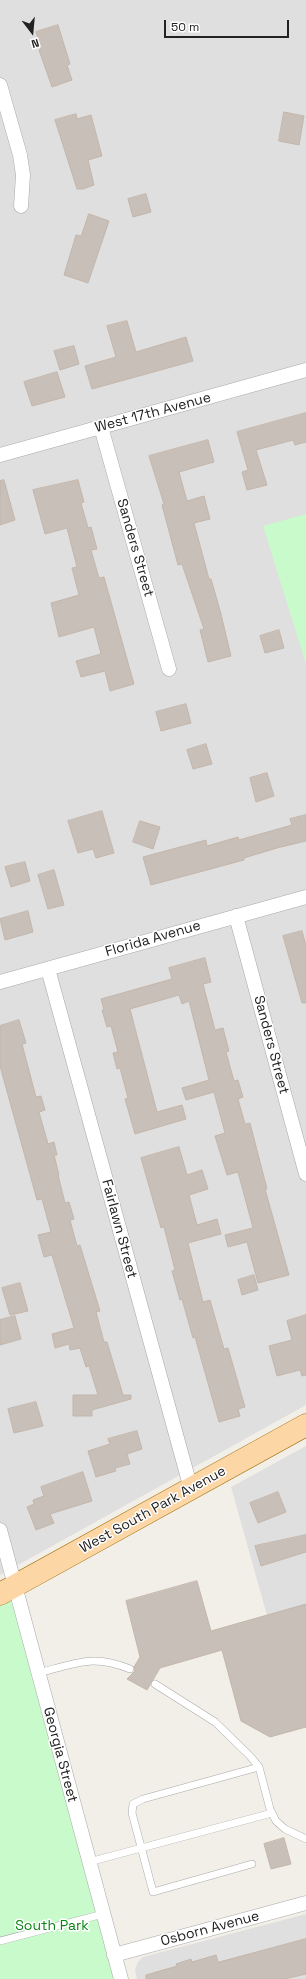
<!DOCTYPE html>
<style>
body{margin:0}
#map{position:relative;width:306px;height:1979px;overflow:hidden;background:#f2efe9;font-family:"Space Grotesk",sans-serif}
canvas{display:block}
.north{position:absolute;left:12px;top:12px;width:40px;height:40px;-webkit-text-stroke:3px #fff;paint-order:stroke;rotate:164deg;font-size:11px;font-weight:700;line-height:16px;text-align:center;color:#222}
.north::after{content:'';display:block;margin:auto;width:14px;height:18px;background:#222;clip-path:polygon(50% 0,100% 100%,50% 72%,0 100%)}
.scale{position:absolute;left:164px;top:20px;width:125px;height:18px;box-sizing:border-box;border:2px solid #222;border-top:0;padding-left:5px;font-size:12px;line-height:14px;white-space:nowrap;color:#222;-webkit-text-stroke:3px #fff;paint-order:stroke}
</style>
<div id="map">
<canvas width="306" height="1979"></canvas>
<div class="north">N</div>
<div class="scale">50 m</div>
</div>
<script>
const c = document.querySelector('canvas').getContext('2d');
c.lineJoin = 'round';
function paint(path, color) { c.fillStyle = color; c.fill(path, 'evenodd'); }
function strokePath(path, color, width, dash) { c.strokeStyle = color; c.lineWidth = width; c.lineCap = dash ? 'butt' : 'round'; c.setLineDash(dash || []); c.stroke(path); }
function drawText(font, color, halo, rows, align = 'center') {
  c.font = font + ' "Space Grotesk",sans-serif'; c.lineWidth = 3; c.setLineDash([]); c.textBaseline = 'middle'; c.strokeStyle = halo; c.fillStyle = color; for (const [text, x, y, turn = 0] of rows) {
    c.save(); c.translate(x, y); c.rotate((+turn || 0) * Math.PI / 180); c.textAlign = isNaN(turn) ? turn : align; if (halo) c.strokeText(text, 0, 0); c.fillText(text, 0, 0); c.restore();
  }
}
const residential = new Path2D(`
 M0,0H306V1405L0,1575Z
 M306,1446V1608L268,1619L231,1487Z
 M306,1914V1979H137L135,1970L138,1962L143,1957Z`);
const park = new Path2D(`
 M306,514V664L263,526Z
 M16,1586L121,1979H0V1594Z`);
const building = new Path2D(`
 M58,25L70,64L67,65L72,80L52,87L39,50L41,49L36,32Z
 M284,112L304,116L299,145L279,141Z
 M76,114L77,119L91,115L102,156L88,160L94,185L83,189H77L55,120Z
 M146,194L151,212L133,217L128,199Z
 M89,214L109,221L88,283L64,275L76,235L81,236Z
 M127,321L136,352L186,337L193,361L92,389L85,366L116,357L107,326Z
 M74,346L79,364L60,370L54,351Z
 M57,372L65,397L32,406L24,382Z
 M306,413V442L295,445L293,440L256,450L267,485L247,490L242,472L248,470L237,432Z
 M208,440L214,462L179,472L187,501L204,496L210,519L194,523L209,579H211L221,614L231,656L208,662L200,630L204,629L182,564L178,565L162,505L164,504L149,456Z
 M4,480L15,520L0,525V481Z
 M78,480L84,502L81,503L88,528L91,527L97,549L91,550L99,578L104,577L134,684L110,691L105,671L81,677L76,661L101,654L94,627L59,637L51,603L79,595L72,568L77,567L67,528L45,534L33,490Z
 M279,630L284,648L265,653L260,636Z
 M186,704L191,723L161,731L156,712Z
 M206,744L212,764L193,769L187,750Z
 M267,773L274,796L256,802L250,778Z
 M102,811L114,853L96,858L93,849L78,853L68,821Z
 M306,815V841L277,848L244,858V860L151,885L143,857L206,840L207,846L238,837L239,840L292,825L290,819Z
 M140,821L160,827L153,849L133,842Z
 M25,862L30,881L11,887L5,867Z
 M54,870L64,905L48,909L38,875Z
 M28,911L33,932L5,940L0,919Z
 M302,931L306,945V1003H302L283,936Z
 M205,958L211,982L203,984L215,1030L223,1028L229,1051L226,1052L234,1081L238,1080L243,1097L238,1099L245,1124L250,1123L267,1189H265L289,1275L258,1283L247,1242L228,1247L225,1235L253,1228L238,1172L227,1175L215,1136L225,1133L214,1092L186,1100L182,1088L209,1080L189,1001L182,1004L179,995L130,1009L157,1112L182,1105L186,1119L135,1134L125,1099L128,1098L120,1068L117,1069L113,1053L118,1052L111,1026L107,1027L102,1010H104L101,999L172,979L169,968Z
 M19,1020L26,1043L22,1044L36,1097L41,1096L45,1110L39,1112L48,1144L54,1142L57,1155H54L59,1175H58L65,1203L69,1202L74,1219L70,1220L77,1246L80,1245L100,1311L96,1312L104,1342H107L123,1395H131V1399L92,1410V1416H73V1395H98L89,1366L86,1367L80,1348L70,1350L69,1344L55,1348L52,1334L74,1328L52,1255L44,1257L38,1235L51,1232L42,1199L37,1200L0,1066V1026Z
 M179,1147L187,1175L202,1170L208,1189L189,1195L197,1225L217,1219L221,1234L188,1243L203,1302L210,1300L224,1349L228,1348L245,1407L238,1409L240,1416L219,1422L195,1337L193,1338L182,1299L180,1300L172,1271L175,1270L164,1227L161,1228L141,1158Z
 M254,1275L258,1290L242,1295L238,1280Z
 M20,1283L28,1311L10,1315L2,1288Z
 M306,1315V1375L302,1376L300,1370L277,1376L269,1346L292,1340L287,1321Z
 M15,1316L21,1339L0,1345V1320Z
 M36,1402L43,1426L14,1433L8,1409Z
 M137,1431L142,1449L127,1454L130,1464L115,1468L116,1471L96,1477L88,1451L110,1444L108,1439Z
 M83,1472L92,1501L50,1514L54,1523L36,1530L27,1507L34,1504L33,1500L44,1496L41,1487Z
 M278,1492L286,1512L258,1523L250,1503Z
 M306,1535V1552L261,1566L255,1546Z
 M197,1581L211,1631L306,1604V1727L270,1737L241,1721L222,1650L160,1668L147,1690L127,1679L135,1671L134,1667L140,1657L126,1601Z
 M284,1838L291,1864L271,1869L264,1844Z
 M306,1939V1974L285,1979H146V1975L177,1966L176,1964L191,1959L192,1962L216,1955L218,1962Z`);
const service = new Path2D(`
 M39,1673C76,1663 93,1654 130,1669
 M155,1684L215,1722L250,1756L259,1767L270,1809L276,1821L285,1829L306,1839
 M89,1862L272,1813
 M252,1864L153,1892L132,1813L133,1804L143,1799L259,1767
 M0,1941L103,1914`);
const minor = new Path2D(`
 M0,85L20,155L23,175L21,206
 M101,427L169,669
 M0,455L306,370
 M236,916L306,1174
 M48,969L191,1489
 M0,982L306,897
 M0,1530L121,1979
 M114,1955L306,1903`);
const primary = new Path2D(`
 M0,1594L306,1425`);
const streetNames = [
 ["West 17th Avenue",153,413,-15],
 ["Sanders Street",135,548,74],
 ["Florida Avenue",153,939,-16],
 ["Sanders Street",271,1045,75],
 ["Fairlawn Street",119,1229,75],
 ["West South Park Avenue",153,1510,-29],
 ["Georgia Street",60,1755,75],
 ["Osborn Avenue",210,1929,-15]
];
const parkNames = [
 ["South Park",52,1926]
];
paint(residential, '#e0dfdf');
paint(park, '#c8facc');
paint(building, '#c7bfb8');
strokePath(building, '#c4b6ab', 1);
strokePath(service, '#a9a9a9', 8);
strokePath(minor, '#a9a9a9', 15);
strokePath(primary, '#a06b00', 23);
strokePath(service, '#fff', 7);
strokePath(minor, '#fff', 14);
strokePath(primary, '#fcd6a4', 22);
drawText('14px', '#222', '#fff', streetNames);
drawText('14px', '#0c8416', '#fff', parkNames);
</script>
